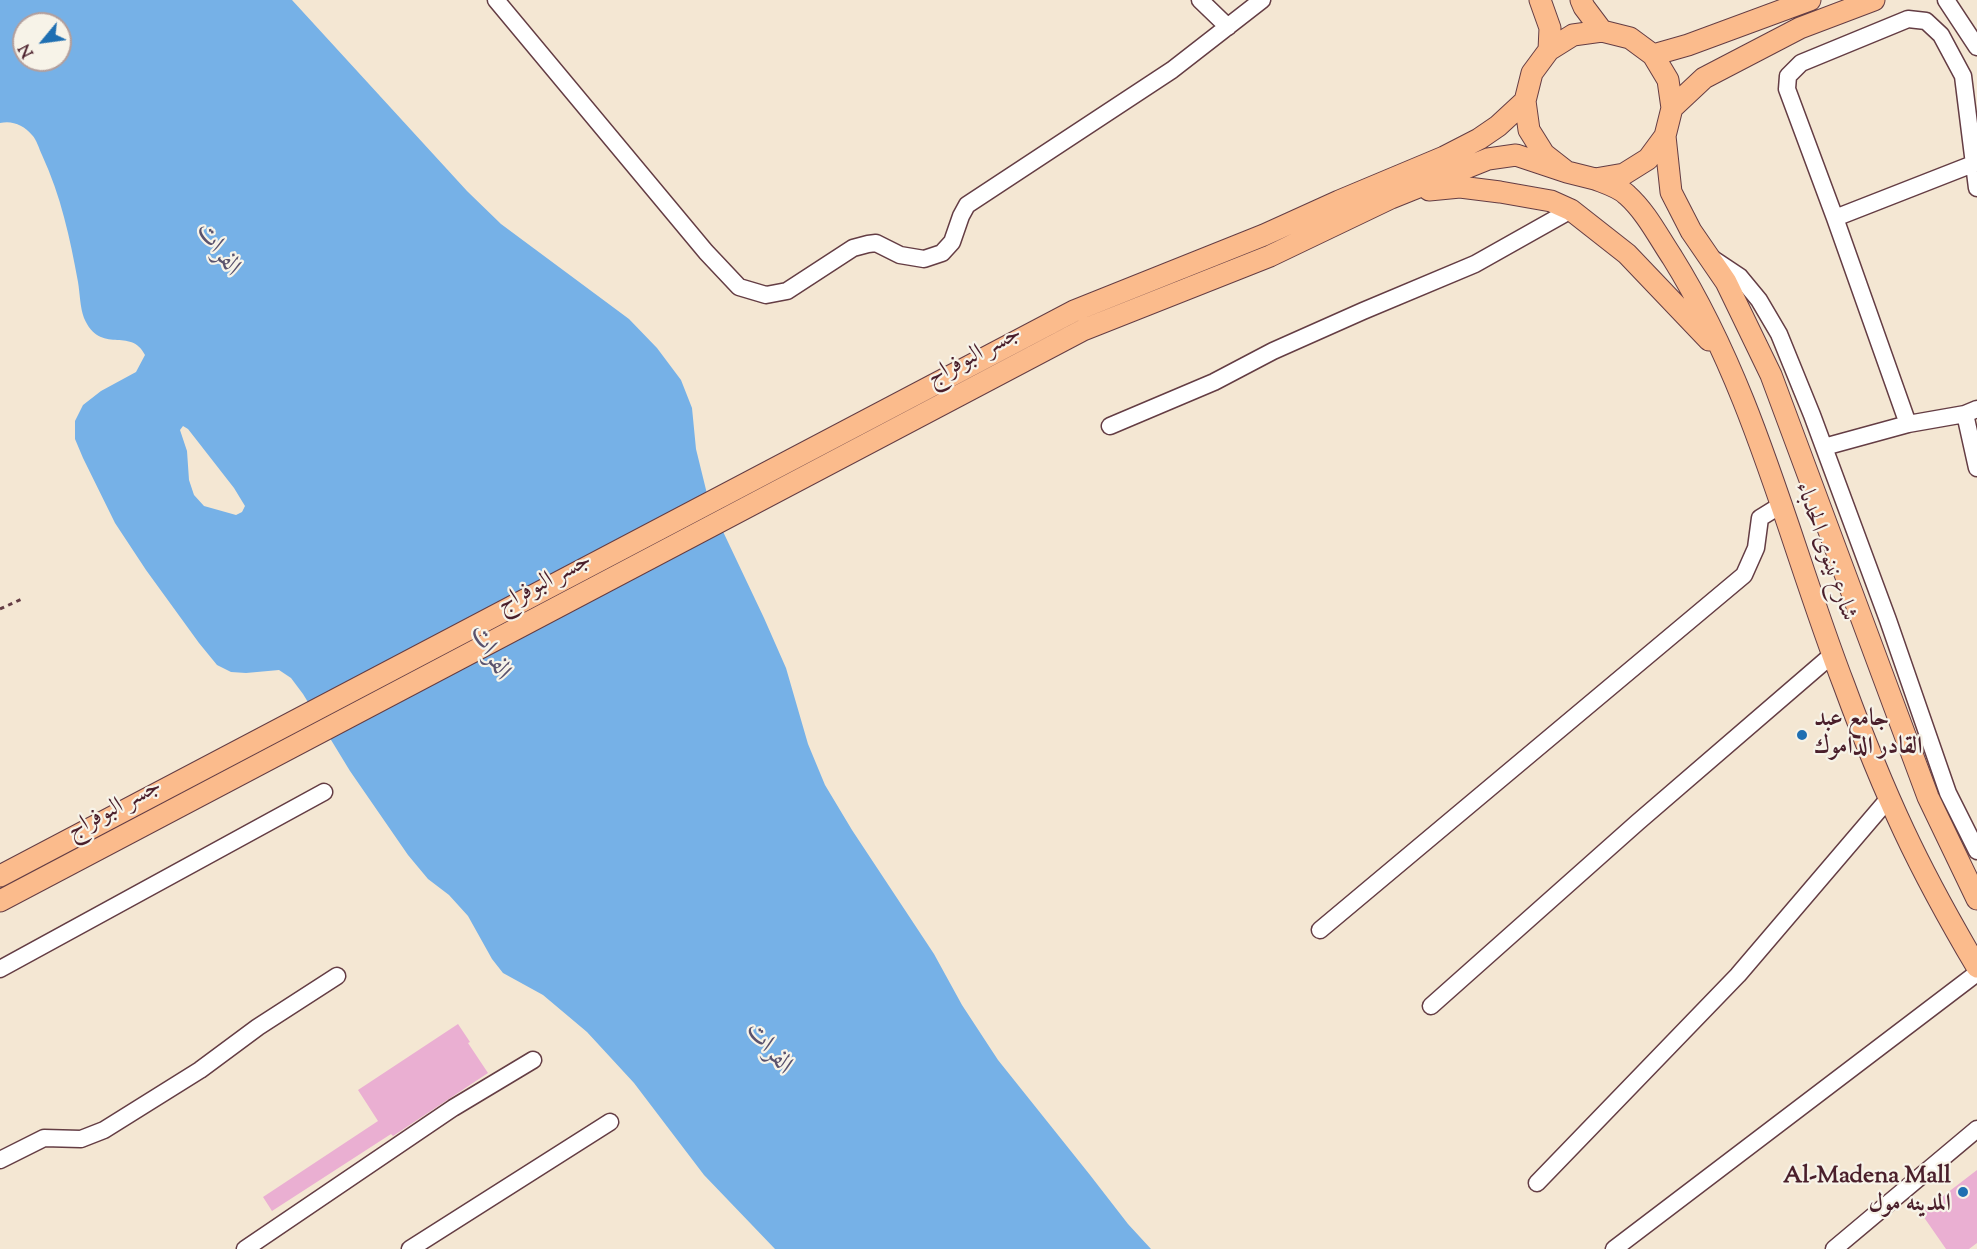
<!DOCTYPE html>
<meta charset="utf-8">
<style>
body{margin:0}
#map{position:relative;width:1977px;height:1249px;overflow:hidden;background:#f4e7d3;font-family:"Sorts Mill Goudy",serif}
canvas{display:block}
.north{position:absolute;left:12px;top:12px;width:60px;height:60px;box-sizing:border-box;background:#f7f3e8;border:2px solid #b29e9c;border-radius:50%;rotate:241deg;font-size:16px;font-weight:700;line-height:24px;text-align:center;color:#4a1f2b}
.north::after{content:'';display:block;margin:auto;width:21px;height:27px;background:#1f6fb2;clip-path:polygon(50% 0,100% 100%,50% 72%,0 100%)}
</style>
<div id="map">
<canvas width="1977" height="1249"></canvas>
<div class="north">N</div>
</div>
<script>
const c = document.querySelector('canvas').getContext('2d');
c.lineJoin = 'round';
function paint(path, color) { c.fillStyle = color; c.fill(path, 'evenodd'); }
function strokePath(path, color, width, dash) { c.strokeStyle = color; c.lineWidth = width; c.lineCap = dash ? 'butt' : 'round'; c.setLineDash(dash || []); c.stroke(path); }
function drawText(font, color, halo, rows, align = 'center') {
  c.font = font + ' "Sorts Mill Goudy",Amiri,serif'; c.lineWidth = 4.5; c.setLineDash([]); c.textBaseline = 'middle'; c.strokeStyle = halo; c.fillStyle = color; for (const [text, x, y, turn = 0] of rows) {
    c.save(); c.translate(x, y); c.rotate((+turn || 0) * Math.PI / 180); c.textAlign = isNaN(turn) ? turn : align; if (halo) c.strokeText(text, 0, 0); c.fillText(text, 0, 0); c.restore();
  }
}
const water = new Path2D(`
 M0,0H292L467,191L501,224L629,319L657,348L681,380L692,408L696,449L709,502L764,618L786,668L808,744L825,785L852,830L934,954L962,1005L998,1060L1090,1175L1128,1224L1151,1249H775L704,1175L634,1083L587,1032L543,995L503,973L492,959L468,916L449,895L428,879L408,855L350,771L303,694L291,678L279,670L246,673L231,672L217,665L199,643L146,570L115,523L83,458L75,439V421L83,405L101,391L136,372L145,355C131,326 100,356 84,318C80,307 80,294 78,282C70,238 61,196 42,155C39,149 37,140 32,135C24,125 12,120 0,123ZM24,24H60V60H24ZM183,426L188,429L234,488L245,506L242,512L236,515L204,506L194,495L189,480L187,451L180,430Z`);
const building = new Path2D(`
 M458,1024L470,1042L468,1043L488,1073L393,1136L391,1134L272,1211L263,1197L378,1121L358,1090Z
 M1977,1170V1243L1969,1249H1946L1921,1213Z`);
const path = new Path2D(`
 M0,609L24,598`);
const minor = new Path2D(`
 M496,0L706,252L739,287L766,295L787,291L853,248L868,244L876,243L900,255L924,259L942,253L952,242L961,216L967,205L1172,70L1262,0
 M1200,0L1228,27
 M1946,0L1977,47
 M1835,218L1973,164
 M1713,259L1740,277L1759,300L1779,334L1812,415L1888,620L1948,793L1977,851
 M1965,414L1977,468
 M1908,424L1835,218L1787,89L1788,76L1801,63L1908,19L1926,21L1941,35L1963,76L1977,188
 M1110,426L1214,382L1273,351L1363,311L1475,264L1571,210
 M1824,447L1908,424L1965,414L1977,409
 M1320,930L1744,575L1756,548L1760,518L1781,505
 M0,969L324,792
 M1431,1006L1638,822L1833,654
 M0,1160L44,1138L81,1139L104,1130L200,1070L258,1027L337,976
 M1537,1183L1738,975L1890,797
 M245,1249L453,1108L533,1060
 M410,1249L610,1122
 M1614,1249L1977,973
 M1834,1249L1977,1129`);
const major = new Path2D(`
 M1540,0L1550,28L1549,50
 M1581,0L1584,7L1602,31
 M1653,55L1688,45L1810,0
 M1672,108L1704,78L1800,28L1874,0
 M1665,136L1648,159L1624,174L1595,179L1567,172L1544,154L1529,130L1525,101L1532,73L1549,50L1573,35L1602,31L1630,38L1653,55L1668,80L1672,108L1665,136L1671,192L1691,231L1726,282L1771,375L1928,797L1977,899
 M1595,179C1605,183 1619,187 1627,195C1646,212 1658,236 1672,257C1754,388 1789,542 1844,685C1862,734 1882,784 1904,831C1926,878 1951,923 1977,967
 M1429,190L1460,187L1500,192L1551,201L1571,210L1627,254L1709,340
 M0,876L1074,311L1264,235L1339,201L1444,157L1479,139L1498,126L1525,101
 M0,901L1083,330L1270,256L1391,198L1488,159L1516,155L1567,172`);
const markers = [
 [1802,735,6,"#1f6fb2"],
 [1963,1192,6,"#1f6fb2"]
];
const streetNames = [
 ["جسر البوفراج",975,357,-28],
 ["شارع نينوى الحدباء",1824,552,71],
 ["جسر البوفراج",545,584,-28],
 ["جسر البوفراج",115,810,-28]
];
const poiNames = [
 ["جامع عبد",1814,721],
 ["القادر الداموك",1814,749],
 ["Al-Madena Mall",1951,1178,"right"],
 ["المدينه مول",1951,1206,"right"]
];
const waterNames = [
 ["الفرات",217,251,54],
 ["الفرات",489,654,60],
 ["الفرات",768,1050,50]
];
paint(water, '#76b1e7');
paint(building, '#eaafd2');
strokePath(minor, '#643d44', 19);
strokePath(major, '#643d44', 23);
strokePath(path, '#643d44', 3, [4.5, 4.5]);
strokePath(minor, '#fff', 16);
strokePath(major, '#fbbb8c', 21);
for (const [x, y, r, color] of markers) { const dot = new Path2D(); dot.arc(x, y, r, 0, 2 * Math.PI); c.fillStyle = color; c.fill(dot); strokePath(dot, '#f7f3e8', 2); }
drawText('24px', '#4a1f2b', '#f7f3e8', streetNames);
drawText('bold 24px', '#4a1f2b', '#f7f3e8', poiNames, 'left');
drawText('italic 26px', '#59526d', '#f7f3e8', waterNames);
</script>
